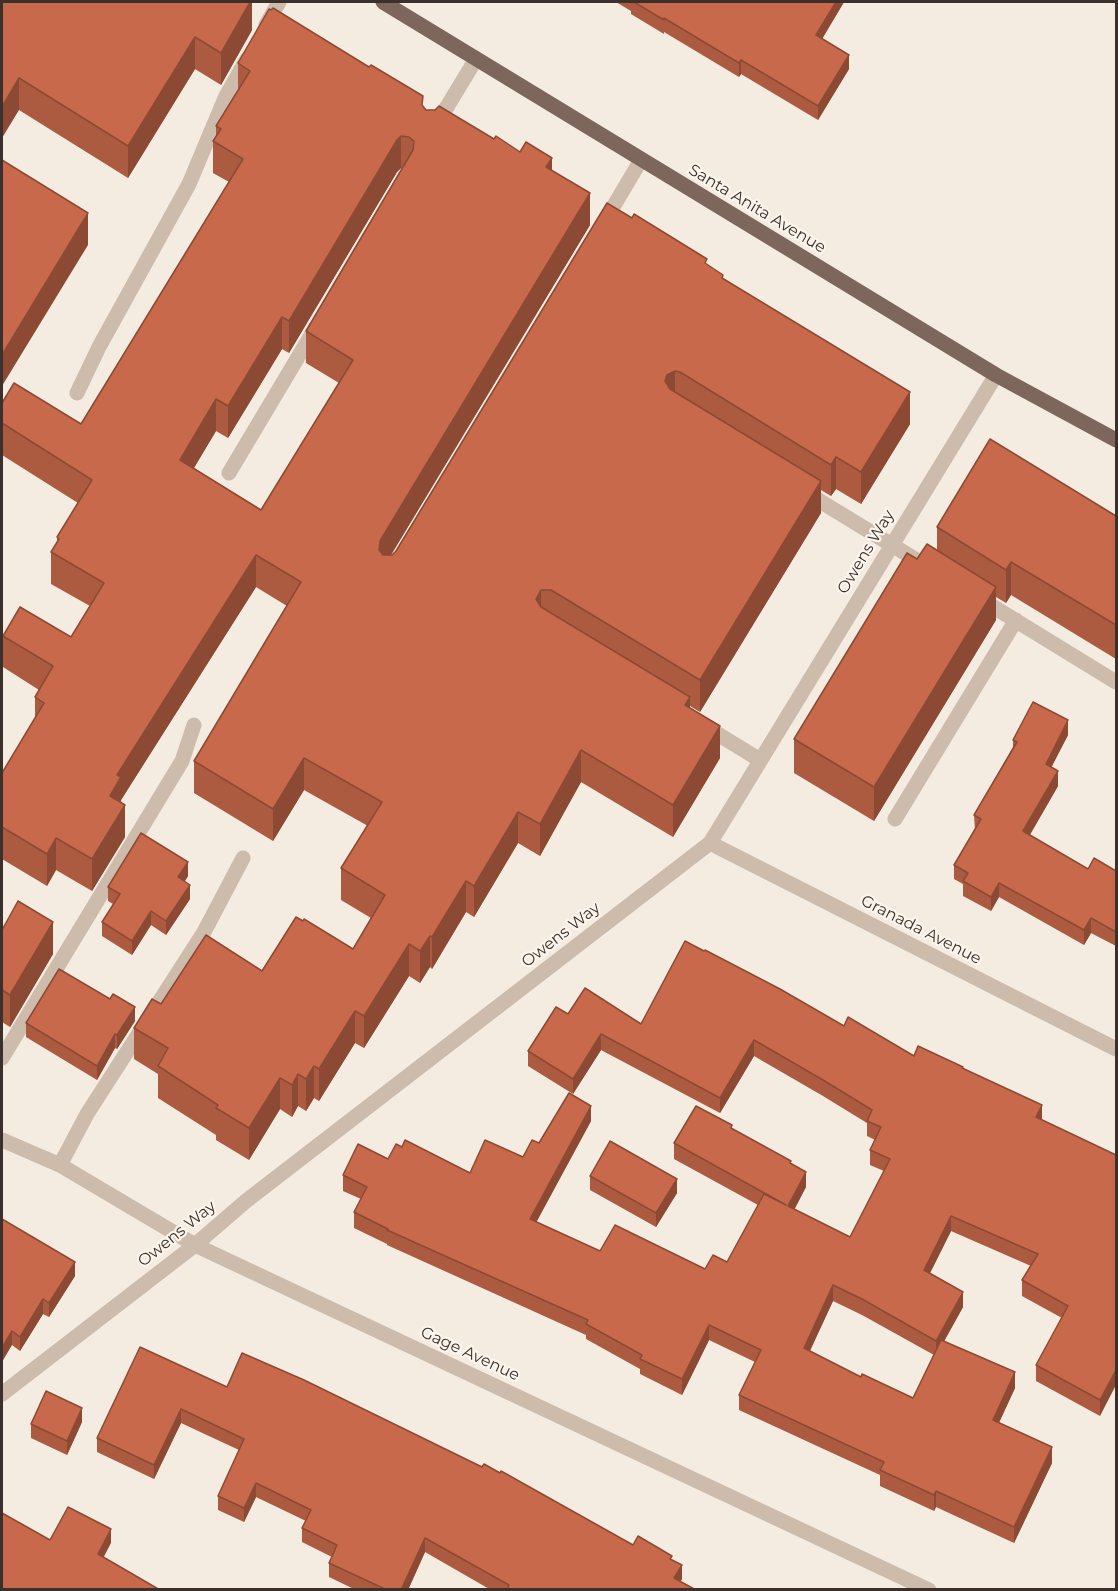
<!DOCTYPE html>
<style>
body{margin:0}
#map{position:relative;width:1118px;height:1591px;overflow:hidden;background:#f4ebe1;font-family:Montserrat,sans-serif}
canvas{display:block}
.frame{position:absolute;inset:0;border:3px solid #3b302b;pointer-events:none}
</style>
<div id="map">
<canvas width="1118" height="1591"></canvas>
<div class="frame"></div>
</div>
<script>
const c = document.querySelector('canvas').getContext('2d');
c.lineJoin = 'round';
function strokePath(path, color, width, dash) { c.strokeStyle = color; c.lineWidth = width; c.lineCap = dash ? 'butt' : 'round'; c.setLineDash(dash || []); c.stroke(path); }
function paint(path, color) { c.fillStyle = color; c.fill(path, 'evenodd'); }
function drawText(font, color, halo, rows, align = 'center') {
  c.font = font + ' Montserrat,sans-serif'; c.lineWidth = 4.5; c.setLineDash([]); c.textBaseline = 'middle'; c.strokeStyle = halo; c.fillStyle = color; for (const [text, x, y, turn = 0] of rows) {
    c.save(); c.translate(x, y); c.rotate((+turn || 0) * Math.PI / 180); c.textAlign = isNaN(turn) ? turn : align; if (halo) c.strokeText(text, 0, 0); c.fillText(text, 0, 0); c.restore();
  }
}
const service = new Path2D(`
 M266,25L279,2
 M436,125L476,59
 M603,224L641,160
 M77,393L99,347L189,184L226,96L247,59
 M229,473L316,327
 M805,492L923,564
 M979,598L1116,682
 M703,725L760,760
 M895,819L1016,620
 M2,1058L182,761L194,725
 M60,1165L87,1114L204,932L243,858`);
const minor = new Path2D(`
 M710,843L1116,1049
 M2,1140L60,1165L195,1245L929,1590
 M2,1394L195,1245L246,1201L710,843L996,375`);
const primary = new Path2D(`
 M383,2L996,375L1116,440`);
const wall = new Path2D(`
 M2,2H252V30L221,85L195,69L128,178L19,110Z
 M616,2H844L822,39L849,69L818,120L741,74L739,77L664,32V34L631,14V11Z
 M238,63L423,106L426,110L494,139L520,152L552,170L590,225L391,555H392L707,265L723,279L910,424L861,504L836,489L831,496L821,490V513L700,712L690,706V708L720,758L673,837L581,782L540,856L518,843L474,917L466,912L432,969L430,967L420,983L409,976L364,1048L355,1043L319,1101L314,1098L306,1111L298,1106L292,1117L280,1109L249,1160L216,1140V1135L158,1098V1074L134,1059V1028L161,1004L262,971L353,949L371,918L341,900V868L368,826L304,790L273,841L194,793V761L287,606L256,587L121,800L125,837L92,891L56,870L47,886L2,859V773L35,718V697L39,690L3,667V636L71,637L90,606L51,584V552L57,542V537L78,503L2,455V403L81,424L229,182L213,173V141L216,136V126L238,91ZM401,168H403L306,331V363L339,383L261,510L194,468L216,431L228,438L282,349L289,353L397,172Z
 M1116,516V659L1011,595L1006,603L996,597V620L874,821L794,773V739L917,559L937,550V527Z
 M1068,735L1051,767L1058,786L1030,835L1088,869L1116,871V946L1091,933L1084,945L999,897L991,911L963,896V884L954,879V865L975,830L974,815L1013,747V740Z
 M188,876L185,881L190,899L166,935L151,925L132,955L102,936V922L113,904L108,901V887Z
 M2,930L53,954L10,1027L2,1022Z
 M568,1014L641,1024L844,1026L914,1056L963,1069L1042,1120L1116,1155L1100,1416L1036,1381V1365L1062,1318L1022,1296V1280L1031,1266L951,1231L930,1273L963,1307L944,1341L1015,1388L999,1423L1052,1463L1014,1543L936,1507L934,1511L880,1486V1475L739,1410V1395L755,1362L709,1340L682,1395L640,1374V1369L586,1339V1335L387,1245V1244L354,1228V1212L361,1199L343,1191V1175L388,1159L402,1147L470,1173L523,1157L539,1143L591,1121L536,1222L600,1251L705,1269L727,1262L758,1205L674,1159V1143L732,1129L791,1164L806,1187L794,1209L850,1237L884,1171L870,1165V1150L875,1140L867,1136V1123L823,1096L754,1056L720,1113L601,1050L573,1094L528,1066V1051ZM833,1301L862,1315L934,1355L913,1398L861,1377L810,1351Z
 M135,1021L117,1049L115,1048L97,1080L26,1037V1023Z
 M590,1176L677,1193L656,1227L590,1190Z
 M2,1219L75,1276L49,1317L43,1314L20,1351L12,1345Z
 M227,1387L672,1560L682,1579L680,1581L696,1590H491L425,1552L408,1590H356L329,1577V1563L332,1557L302,1542V1528L306,1521L256,1497L244,1522L218,1510V1496L239,1450L181,1423L154,1479L97,1452V1438Z
 M82,1422L67,1455L31,1438V1424Z`);
const shadedWall = new Path2D(`
 M250,2H252V30L221,85V53Z
 M836,2H844L816,49V35Z
 M195,37V69L128,178V146Z
 M849,55V69L818,120V106Z
 M741,60V74L739,77V63Z
 M19,78V110L2,138V107Z
 M401,136V168L397,172L289,353V321L397,140Z
 M552,158V189L546,167Z
 M590,193V225L380,573V541Z
 M88,213V245L2,386V355Z
 M282,317V349L228,438V406Z
 M675,371V402L665,381L667,375Z
 M910,392V424L861,504V472Z
 M216,399V431L180,491V460Z
 M836,457V489L831,496V465Z
 M821,481V513L700,712V680Z
 M256,555V587L121,800V809L110,796L117,775Z
 M1011,562V595L1006,603V570Z
 M996,587V620L874,821V787Z
 M541,590V622L536,599Z
 M690,697V729L685,705Z
 M1068,720V735L1046,778V764Z
 M720,726V758L673,837V805Z
 M581,750V782L540,856V824Z
 M304,758V790L273,841V809Z
 M1058,771V786L1023,846V831Z
 M125,805V837L92,891V859Z
 M518,812V843L474,917V886Z
 M56,838V870L47,886V854Z
 M188,862V876L178,891V877Z
 M466,881V912L432,969V937Z
 M999,883V897L991,911V897Z
 M190,885V899L166,935V921Z
 M151,911V925L132,955V941Z
 M1091,918V933L1084,945V930Z
 M53,922V954L10,1027V995Z
 M430,936V967L420,983V951Z
 M409,944V976L364,1048V1016Z
 M135,1007V1021L117,1049V1035Z
 M355,1011V1043L319,1101V1069Z
 M115,1034V1048L97,1080V1066Z
 M601,1034V1050L573,1094V1079Z
 M754,1040V1056L720,1113V1098Z
 M314,1066V1098L306,1111V1079Z
 M298,1074V1106L292,1117V1085Z
 M280,1078V1109L249,1160V1128Z
 M1042,1105V1120L1036,1117Z
 M591,1106V1121L530,1234V1219Z
 M806,1172V1187L788,1222V1206Z
 M677,1179V1193L656,1227V1213Z
 M951,1216V1231L924,1285V1270Z
 M75,1262V1276L49,1317V1303Z
 M833,1285V1301L804,1363V1348Z
 M963,1292V1307L936,1356V1341Z
 M43,1299V1314L20,1351V1337Z
 M709,1325V1340L682,1395V1379Z
 M12,1331V1345L2,1362V1348Z
 M1116,1370V1385L1100,1416V1400Z
 M1015,1372V1388L993,1435V1420Z
 M82,1408V1422L67,1455V1441Z
 M181,1409V1423L154,1479V1465Z
 M1052,1447V1463L1014,1543V1527Z
 M256,1483V1497L244,1522V1508Z
 M936,1491V1507L934,1511V1495Z
 M111,1529V1543L98,1568V1554Z
 M425,1538V1552L408,1590H401Z
 M682,1565V1579L676,1590L674,1578Z`);
const building = new Path2D(`
 M2,2H250L221,53L195,37L128,146L19,78L2,107Z
 M634,2H836L816,35L849,55L818,106L741,60L739,63L664,18V20Z
 M273,8L369,67L371,65L423,96L422,105L426,110H435L439,106L494,139L496,136L520,152L526,142L552,158L546,167L590,193L380,541L379,550L383,555H392L396,551L607,203L632,218L634,214L707,259L705,263L723,275L722,278L910,392L861,472L836,457L831,465L680,372L675,371L667,375L665,381L670,389L821,481L700,680L551,590H541L536,599L541,607L690,697L685,705L720,726L673,805L581,750L540,824L518,812L474,886L466,881L432,937L430,936L420,951L409,944L364,1016L355,1011L319,1069L314,1066L306,1079L298,1074L292,1085L280,1078L249,1128L216,1108L218,1105L158,1066L168,1048L134,1028L152,999L161,1004L206,935L262,971L296,917L303,921L304,919L353,949L385,895L341,868L382,802L304,758L273,809L194,761L301,582L256,555L117,775L121,777L110,796L125,805L92,859L56,838L47,854L2,827V773L44,703L35,697L53,666L3,636L20,607L71,637L104,583L51,552L59,539L57,537L92,480L2,423V403L14,383L81,424L243,159L213,141L221,129L216,126L250,71L238,63L269,9L271,10ZM401,136L409,137L414,141L413,150L306,331L353,360L261,510L180,460L216,399L228,406L282,317L289,321L397,140Z
 M2,160L88,213L2,355Z
 M990,439L1116,516V625L1011,562L1006,570L937,527Z
 M927,544L996,587L874,787L794,739L907,553L917,559Z
 M1033,702L1068,720L1046,764L1058,771L1023,831L1088,869L1094,858L1116,871V932L1091,918L1084,930L999,883L991,897L963,881L968,873L954,865L981,819L974,815L1017,742L1013,740Z
 M141,833L188,862L178,877L190,885L166,921L151,911L132,941L102,922L120,894L108,887Z
 M18,901L53,922L10,995L2,990V930Z
 M685,941L704,951L705,950L780,989L844,1026L848,1017L914,1056L918,1046L963,1067L962,1068L1042,1105L1036,1117L1116,1155V1370L1100,1400L1036,1365L1068,1306L1022,1280L1038,1254L951,1216L924,1270L963,1292L936,1341L862,1299L833,1285L804,1348L861,1377L862,1374L913,1398L941,1340L1015,1372L993,1420L1052,1447L1014,1527L936,1491L934,1495L880,1470L884,1462L739,1395L761,1350L709,1325L682,1379L640,1359L642,1355L586,1324L588,1320L387,1230L388,1229L354,1212L367,1187L343,1175L358,1144L388,1159L396,1144L402,1147L405,1140L470,1173L485,1140L523,1157L532,1140L539,1143L569,1093L591,1106L530,1219L600,1251L615,1225L705,1269L713,1255L727,1262L764,1194L786,1205L674,1143L696,1106L732,1125L731,1128L791,1161L790,1163L806,1172L788,1206L850,1237L890,1159L870,1150L881,1127L867,1121L872,1110L823,1080L754,1040L720,1098L601,1034L573,1079L528,1051L556,1007L568,1014L585,988L641,1024Z
 M59,969L110,999L113,994L135,1007L117,1035L115,1034L97,1066L26,1023Z
 M610,1141L677,1179L656,1213L590,1176Z
 M2,1219L75,1262L49,1303L43,1299L20,1337L12,1331L2,1348Z
 M140,1347L227,1387L242,1353L304,1380L482,1467L484,1464L500,1473L501,1471L633,1545L638,1536L672,1556L670,1559L682,1565L674,1578L696,1590H507L509,1585L425,1538L401,1590H387L329,1563L337,1545L302,1528L311,1510L256,1483L244,1508L218,1496L244,1439L181,1409L154,1465L97,1438Z
 M46,1391L82,1408L67,1441L31,1424Z
 M68,1507L111,1529L98,1554L160,1590H2V1513L50,1540Z`);
const streetNames = [
 ["Santa Anita Avenue",757,209,31],
 ["Owens Way",866,552,-59],
 ["Granada Avenue",921,930,27],
 ["Owens Way",561,935,-38],
 ["Owens Way",177,1234,-39],
 ["Gage Avenue",470,1354,25]
];
strokePath(service, '#cdbbac', 15);
strokePath(minor, '#cdbbac', 15);
strokePath(primary, '#7d675c', 15);
paint(wall, '#ac5a40');
paint(shadedWall, '#8c4a34');
paint(building, '#c8694b');
strokePath(building, '#8c4a34', 1.5);
drawText('16px', '#3b302b', '#fbf5ee', streetNames);
</script>
